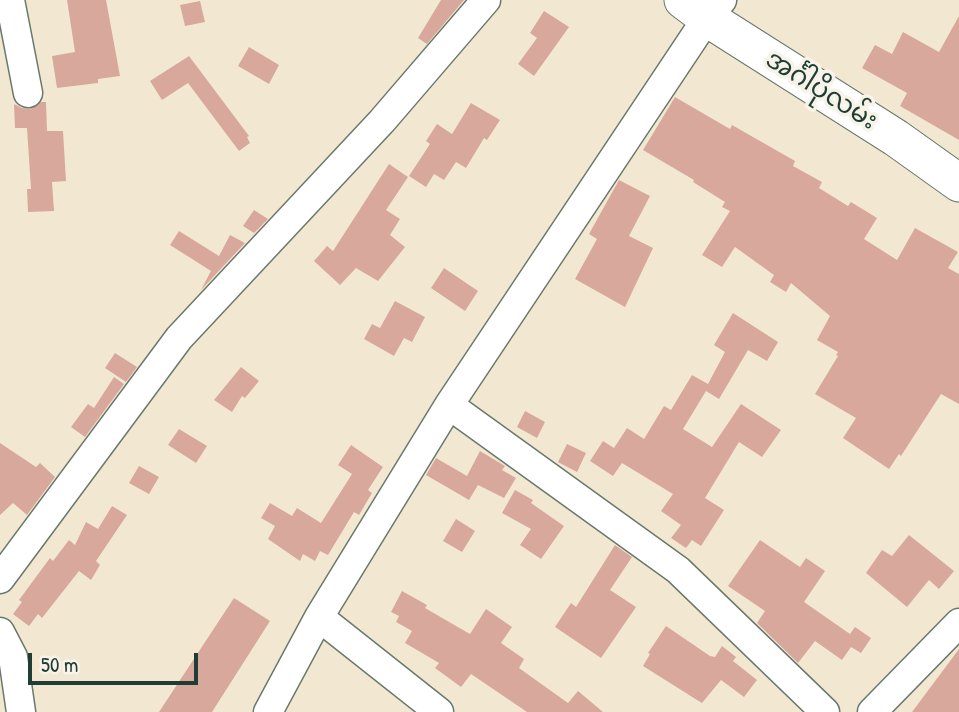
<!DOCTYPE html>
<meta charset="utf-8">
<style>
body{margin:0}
#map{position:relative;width:959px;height:712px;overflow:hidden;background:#f2e8d2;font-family:"Patrick Hand",sans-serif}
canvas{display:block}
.scale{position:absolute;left:28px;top:653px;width:170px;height:32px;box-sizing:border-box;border:4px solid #1f3d34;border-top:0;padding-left:9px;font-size:21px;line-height:24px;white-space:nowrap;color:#1f3d34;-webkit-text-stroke:5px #f7f3e8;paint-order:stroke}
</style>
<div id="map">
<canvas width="959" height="712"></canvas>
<div class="scale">50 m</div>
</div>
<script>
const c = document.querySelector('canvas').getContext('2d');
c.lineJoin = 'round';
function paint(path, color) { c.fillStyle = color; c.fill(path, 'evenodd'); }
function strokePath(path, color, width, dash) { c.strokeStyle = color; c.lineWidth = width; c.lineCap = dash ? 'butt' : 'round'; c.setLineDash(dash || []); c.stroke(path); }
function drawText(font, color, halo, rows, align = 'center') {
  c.font = font + ' "Patrick Hand","Noto Sans Myanmar",sans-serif'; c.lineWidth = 7; c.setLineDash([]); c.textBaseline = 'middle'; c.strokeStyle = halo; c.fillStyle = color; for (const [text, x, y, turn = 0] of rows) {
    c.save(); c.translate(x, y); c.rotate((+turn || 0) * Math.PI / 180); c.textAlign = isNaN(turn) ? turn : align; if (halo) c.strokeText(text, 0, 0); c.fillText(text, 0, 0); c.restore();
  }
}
const building = new Path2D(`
 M67,0H106L120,76L98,79V83L57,88L52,56L75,52Z
 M441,0H464L427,44L418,38Z
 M200,1L205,22L185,26L180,5Z
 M544,11L569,27L534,76L518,64L537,38L530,33Z
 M959,16V140L900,106L907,93L862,68L875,45L892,54L903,32L939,52Z
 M249,47L279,65L269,84L238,66Z
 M189,56L249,136L247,137L250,143L239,151L188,83L162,100L150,81Z
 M675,97L730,129L732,125L795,161L793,166L822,182L819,188L848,206L851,202L877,218L864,239L897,260L915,228L958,252L948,268L959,274V404L941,394L901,456L899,454L889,469L843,438L856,418L815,394L838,356L836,355L838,352L817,340L830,316L791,283L786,292L770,282L774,275L735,247L722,267L702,255L730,211L722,207L725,202L693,182L694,180L643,150Z
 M41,102H46L47,131H63L66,181L52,182L54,211L28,212L27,189H31L27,128H15L14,104L22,108L30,109Z
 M471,103L500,120L487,140L484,138L466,168L456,162L444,180L434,174L426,187L409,176L430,144L426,141L437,124L452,134Z
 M389,164L408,177L386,210L400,219L390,235L405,247L378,281L356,268L340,285L314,261L327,246L333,251Z
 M619,180L650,196L629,236L653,248L625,307L575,279L597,239L589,234Z
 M254,210L268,219L254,233L243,226Z
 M179,231L219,256L230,235L245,243L201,290L211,271L170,245Z
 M444,268L478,291L465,311L431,288Z
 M395,301L425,317L412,342L404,338L394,356L364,339L372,324L380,328Z
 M733,313L778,342L767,361L748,350L719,399L706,391L683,429L712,447L741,404L781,430L762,457L739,442L705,498L724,510L701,546L692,540L686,548L671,538L681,525L661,511L673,494L622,463L613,476L590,461L603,441L614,448L627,428L644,439L664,406L671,410L692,375L708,384L725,352L714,345Z
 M115,353L137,367L126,382L105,368Z
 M241,367L259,381L245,398L242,396L232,412L214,400Z
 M114,377L124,384L85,437L71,427L88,404L94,408Z
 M525,411L545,422L537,438L517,427Z
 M179,429L207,446L196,463L168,445Z
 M0,443L36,467L40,463L55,477L27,515L13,503L0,515Z
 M567,444L586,453L577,472L558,462Z
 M351,445L383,467L368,490L372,493L359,515L354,512L328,555L320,551L315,561L303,554L300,561L268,539L275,526L261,518L270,503L292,516L297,508L321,523L352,474L338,465Z
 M480,451L505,466L502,470L516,478L504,498L478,485L469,500L426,475L436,458L467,476Z
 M139,466L159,477L149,494L129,483Z
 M515,490L533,500L531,503L564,526L541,559L520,545L531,529L502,513Z
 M112,506L127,515L96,561L100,565L91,580L79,571L42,618L38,614L29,626L13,614L22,602L19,600L50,558L53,561L69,540L75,545L86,522L98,529Z
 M456,519L475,531L462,552L443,541Z
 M909,535L954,571L939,589L929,580L907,607L866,573L882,550L892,556Z
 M760,540L800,567L806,558L825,571L804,602L850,634L855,627L871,638L861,653L851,647L842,660L815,641L798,663L757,623L765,611L728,586Z
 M615,545L632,557L610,590L636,607L601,658L555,627L571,603L576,607Z
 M402,591L427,605L425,608L470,634L486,609L512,627L501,643L524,659L519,668L568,703L578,691L603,712H527L471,674L461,687L435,668L439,663L405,643L412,631L396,622L399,616L391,612Z
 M234,598L270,621L212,712H159Z
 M666,626L710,656L715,657L722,646L736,657L733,661L757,680L744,697L721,680L702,703L697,700L643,666L650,654L648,653Z
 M959,649V712H912Z`);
const minor = new Path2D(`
 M10,0L28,93
 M449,405L678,570L825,712
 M0,579L179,338L382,121L486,0
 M319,617L439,712
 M0,632L13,657L21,712
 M268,712L319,617L449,405L707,18L722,0
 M872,712L959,623`);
const major = new Path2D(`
 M683,0L707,18L896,138L959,183`);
const streetNames = [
 ["အင်္ဂါပိုလမ်း",821,91,32]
];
paint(building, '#d9a89d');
strokePath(minor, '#69796b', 31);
strokePath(major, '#69796b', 39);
strokePath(minor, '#fff', 28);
strokePath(major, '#fff', 37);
drawText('26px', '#1f3d34', '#f7f3e8', streetNames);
</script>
